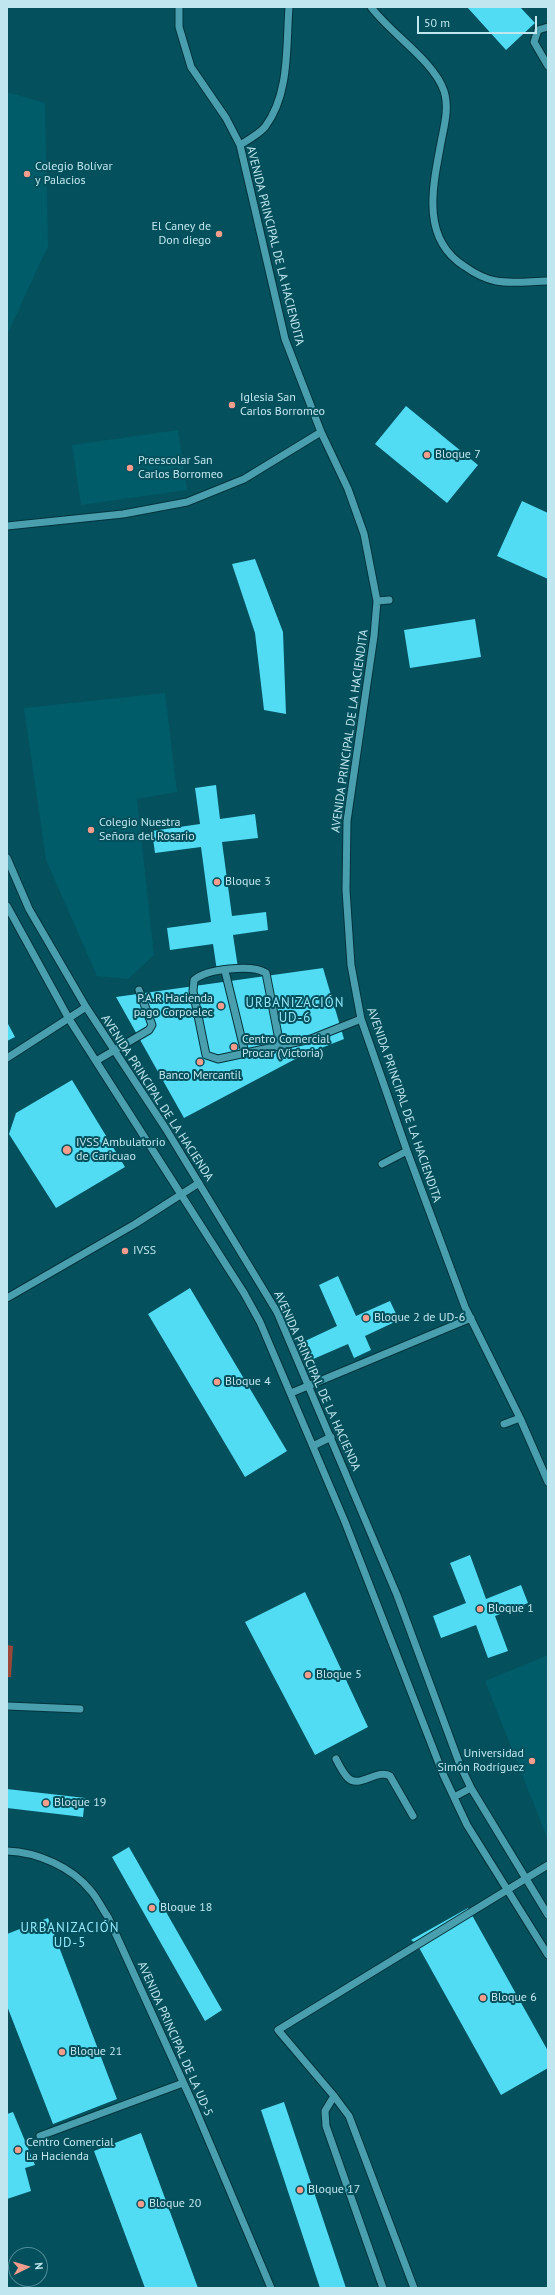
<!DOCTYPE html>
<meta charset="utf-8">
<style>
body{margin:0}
#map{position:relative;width:555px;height:2295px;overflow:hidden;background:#04505c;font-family:"PT Sans",sans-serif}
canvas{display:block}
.frame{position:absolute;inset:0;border:8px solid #c0e7ef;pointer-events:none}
.north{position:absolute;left:8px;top:2247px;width:40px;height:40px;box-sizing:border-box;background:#04505c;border:1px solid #4f8c97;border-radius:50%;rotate:85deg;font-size:11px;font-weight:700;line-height:16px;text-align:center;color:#c0e7ef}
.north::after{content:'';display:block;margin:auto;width:14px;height:18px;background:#f49d8c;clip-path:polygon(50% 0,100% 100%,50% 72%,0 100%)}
.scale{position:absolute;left:417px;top:16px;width:120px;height:18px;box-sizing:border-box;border:2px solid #c0e7ef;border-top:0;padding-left:5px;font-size:12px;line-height:14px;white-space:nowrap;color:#c0e7ef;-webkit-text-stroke:3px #04505c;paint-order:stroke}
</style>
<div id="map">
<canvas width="555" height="2295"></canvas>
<div class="frame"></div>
<div class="north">N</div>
<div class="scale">50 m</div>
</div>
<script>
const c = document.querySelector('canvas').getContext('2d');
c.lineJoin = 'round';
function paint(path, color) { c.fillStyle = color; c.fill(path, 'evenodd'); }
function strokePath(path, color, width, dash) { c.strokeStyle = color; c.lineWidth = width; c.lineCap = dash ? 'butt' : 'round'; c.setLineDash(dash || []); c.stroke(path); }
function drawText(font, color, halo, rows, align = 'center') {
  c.font = font + ' "PT Sans",sans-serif'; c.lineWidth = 4; c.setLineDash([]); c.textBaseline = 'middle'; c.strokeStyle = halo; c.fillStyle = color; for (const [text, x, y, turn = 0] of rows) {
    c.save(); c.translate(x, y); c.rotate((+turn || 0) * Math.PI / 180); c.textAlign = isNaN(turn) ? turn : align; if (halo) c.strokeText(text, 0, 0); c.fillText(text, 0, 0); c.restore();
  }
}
const built = new Path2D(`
 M7,92L45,103L48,246L7,335Z
 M178,430L187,490L81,505L72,445Z
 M165,693L177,792L137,799L154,955L128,979L97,976L46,860L24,708Z
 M548,1655V1840L485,1681Z`);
const green = new Path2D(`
 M7,1645L13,1646L11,1677H7Z`);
const building = new Path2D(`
 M467,7H520L535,23L506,50Z
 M406,406L478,465L447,503L375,444Z
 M522,501L548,513V579L497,556Z
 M255,559L283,632L286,714L264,710L255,633L232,564Z
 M475,619L481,657L410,668L404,630Z
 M216,785L220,819L255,814L258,838L222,842L232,916L266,912L268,930L233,935L238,968L217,971L213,944L170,950L167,928L211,922L201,847L155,853L152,831L200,824L195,788Z
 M323,968L344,1039L301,1056L184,1118L116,997Z
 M7,1022L15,1037L7,1041Z
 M72,1080L125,1167L56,1208L9,1134L16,1113Z
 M338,1276L356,1316L390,1301L399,1320L365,1336L371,1350L354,1358L348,1344L311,1360L303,1342L337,1326L319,1285Z
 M190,1288L287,1451L245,1477L148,1314Z
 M470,1555L486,1599L521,1585L528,1603L495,1616L508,1651L488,1658L476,1625L441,1638L433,1616L466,1603L450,1563Z
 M305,1592L368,1727L315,1755L245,1622Z
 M7,1789L85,1798L83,1817L7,1808Z
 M129,1847L222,2010L205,2021L112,1857Z
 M468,1908L548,2051V2068L501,2095L417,1944L411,1940Z
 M48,1918L117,2099L53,2124L7,2006V1934Z
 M284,2102L346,2288H320L261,2110Z
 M13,2112L35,2165L25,2168L31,2191L7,2199V2114Z
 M141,2133L187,2258L198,2288H145L94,2151Z`);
const minor = new Path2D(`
 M179,7V27L191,67L226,118L240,145L285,339L321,432L348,489L364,534L377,601L374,636L347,821L346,890L351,965L361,1019L407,1151L465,1307L520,1418L548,1482
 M371,7C391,34 434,61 444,91C450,110 443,129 440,148C432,190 422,239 464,266C474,273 484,279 496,281C512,284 532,281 548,281
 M548,27L538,30L534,42L548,66
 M240,145C248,140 259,134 265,127C290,94 286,46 289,7
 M7,526L123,514L187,502L244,479L321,432
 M377,601L389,600
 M7,858L29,909L86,1007L166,1129L277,1312L397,1595L460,1765L471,1788L548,1915
 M7,906L69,1019L244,1293L260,1322L345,1522L443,1774L467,1825L548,1955
 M225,971L245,1053
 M280,1045L266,973C252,964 206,969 194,980L193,991L206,1055L218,1059L311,1039L361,1019
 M7,1058L86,1007
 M96,1061L149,1030L152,1025L139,990
 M382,1164L407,1151
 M7,1298L135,1224L199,1183
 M291,1393L471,1318
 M504,1424L520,1418
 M313,1446L331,1437
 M7,1706L80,1709
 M336,1759C339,1765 343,1773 348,1778C359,1789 378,1768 390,1776L413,1816
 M454,1797L471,1788
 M7,1851C37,1852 72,1867 91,1891C98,1899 102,1909 108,1917L194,2106L271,2288
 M334,2096L325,2111L326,2126L383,2288
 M40,2136L183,2083
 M414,2288L349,2116L334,2096L278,2030L548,1865`);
const markers = [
 [27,174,4,"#f49d8c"],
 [219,234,4,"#f49d8c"],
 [232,405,4,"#f49d8c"],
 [427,455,4,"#f49d8c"],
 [130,468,4,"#f49d8c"],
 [91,830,4,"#f49d8c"],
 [217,882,4,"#f49d8c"],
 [221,1006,4,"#f49d8c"],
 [234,1047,4,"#f49d8c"],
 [200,1062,4,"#f49d8c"],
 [67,1150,5,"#f49d8c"],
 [125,1251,4,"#f49d8c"],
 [366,1318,4,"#f49d8c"],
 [217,1382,4,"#f49d8c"],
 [480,1609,4,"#f49d8c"],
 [308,1675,4,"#f49d8c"],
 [532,1761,4,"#f49d8c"],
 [46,1803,4,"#f49d8c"],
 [152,1908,4,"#f49d8c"],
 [483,1998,4,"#f49d8c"],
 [62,2052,4,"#f49d8c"],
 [18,2150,4,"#f49d8c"],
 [300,2190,4,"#f49d8c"],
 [141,2204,4,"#f49d8c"]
];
const poiNames = [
 ["Colegio Bolívar",35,167],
 ["y Palacios",35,181],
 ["El Caney de",211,227,"right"],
 ["Don diego",211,241,"right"],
 ["Iglesia San",240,398],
 ["Carlos Borromeo",240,412],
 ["Bloque 7",435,455],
 ["Preescolar San",138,461],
 ["Carlos Borromeo",138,475],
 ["Colegio Nuestra",99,823],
 ["Señora del Rosario",99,837],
 ["Bloque 3",225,882],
 ["P.A.R Hacienda",213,999,"right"],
 ["pago Corpoelec",213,1013,"right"],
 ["Centro Comercial",242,1040],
 ["Procar (Victoria)",242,1054],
 ["Banco Mercantil",200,1076,"center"],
 ["IVSS Ambulatorio",76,1143],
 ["de Caricuao",76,1157],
 ["IVSS",133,1251],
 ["Bloque 2 de UD-6",374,1318],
 ["Bloque 4",225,1382],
 ["Bloque 1",488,1609],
 ["Bloque 5",316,1675],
 ["Universidad",524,1754,"right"],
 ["Simón Rodríguez",524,1768,"right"],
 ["Bloque 19",54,1803],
 ["Bloque 18",160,1908],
 ["Bloque 6",491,1998],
 ["Bloque 21",70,2052],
 ["Centro Comercial",26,2143],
 ["La Hacienda",26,2157],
 ["Bloque 17",308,2190],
 ["Bloque 20",149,2204]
];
const streetNames = [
 ["AVENIDA PRINCIPAL DE LA HACIENDITA",275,246,76],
 ["AVENIDA PRINCIPAL DE LA HACIENDITA",350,731,-82],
 ["AVENIDA PRINCIPAL DE LA HACIENDA",157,1098,57],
 ["AVENIDA PRINCIPAL DE LA HACIENDITA",404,1105,71],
 ["AVENIDA PRINCIPAL DE LA HACIENDA",317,1381,66],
 ["AVENIDA PRINCIPAL DE LA UD-5",175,2039,66]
];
const neighbourhoodNames = [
 ["URBANIZACIÓN",295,1003],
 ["UD-6",295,1018],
 ["URBANIZACIÓN",70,1928],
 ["UD-5",70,1943]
];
paint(built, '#005c69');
paint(green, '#9a4738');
paint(building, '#52dcf4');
strokePath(minor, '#01343c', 9);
strokePath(minor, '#4a9faf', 7);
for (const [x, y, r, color] of markers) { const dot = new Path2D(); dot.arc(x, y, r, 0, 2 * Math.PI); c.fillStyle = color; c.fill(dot); strokePath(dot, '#04505c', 1.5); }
drawText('12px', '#c0e7ef', '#04505c', poiNames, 'left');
drawText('12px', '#c0e7ef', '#04505c', streetNames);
c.letterSpacing = '1px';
drawText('13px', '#96eafc', '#04505c', neighbourhoodNames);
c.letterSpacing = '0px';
</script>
